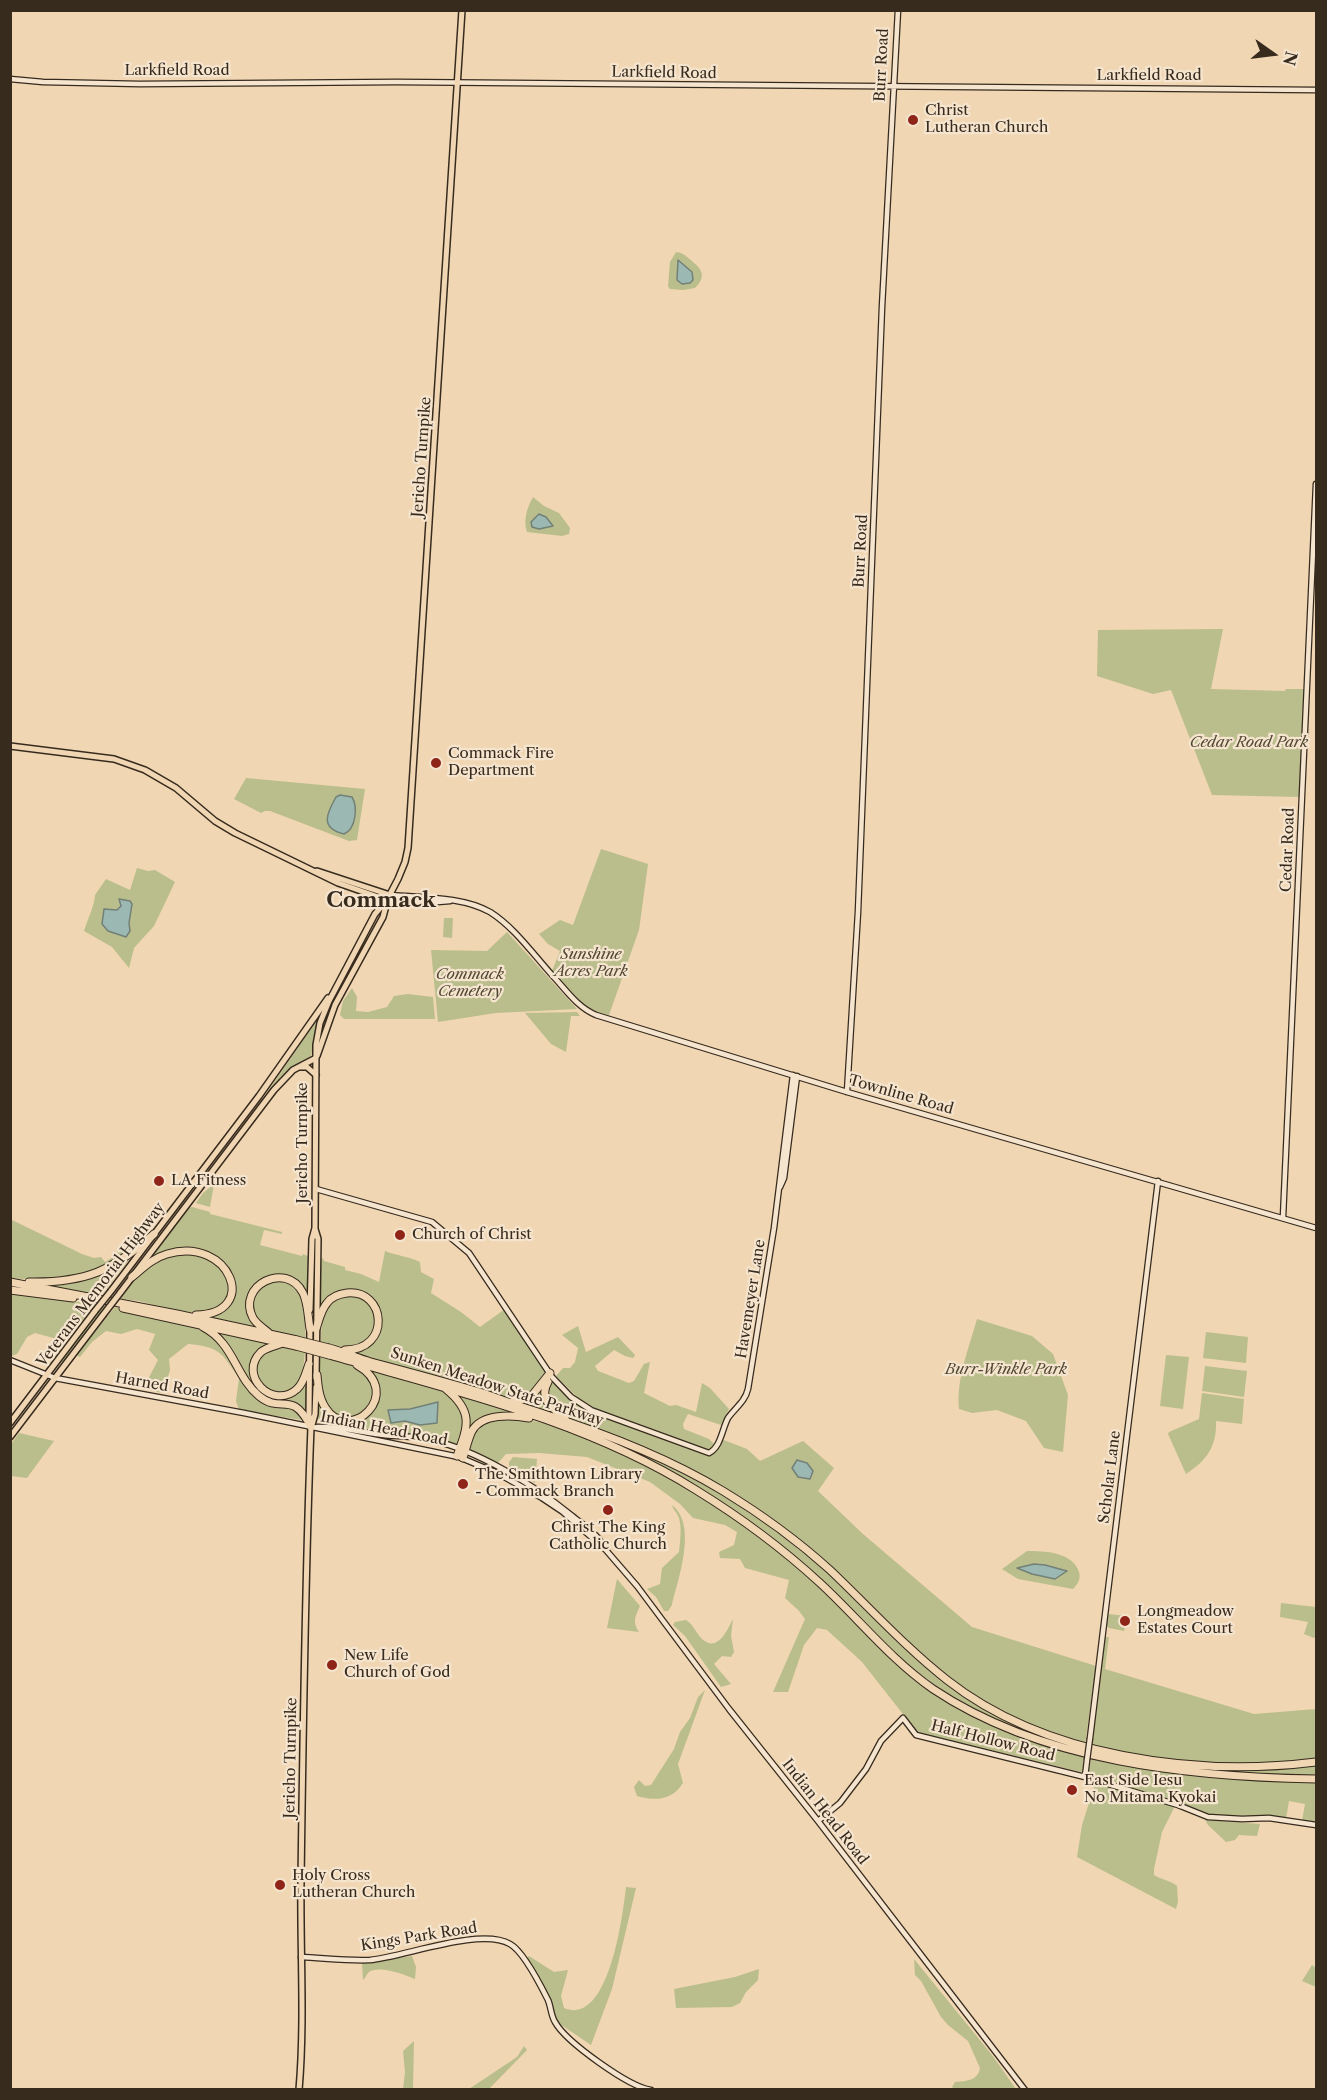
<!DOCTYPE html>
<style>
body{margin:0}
#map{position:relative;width:1327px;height:2100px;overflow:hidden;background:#f0d6b3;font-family:"Libre Caslon Text",serif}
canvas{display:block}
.frame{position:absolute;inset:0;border:12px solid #372b1e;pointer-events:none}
.north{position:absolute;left:1243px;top:24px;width:60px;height:60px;-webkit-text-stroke:4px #f5e4ce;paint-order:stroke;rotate:104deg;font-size:16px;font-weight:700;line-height:24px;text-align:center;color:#372b1e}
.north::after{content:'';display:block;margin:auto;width:21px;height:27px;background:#372b1e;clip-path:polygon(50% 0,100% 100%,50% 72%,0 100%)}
</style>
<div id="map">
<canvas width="1327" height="2100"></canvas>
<div class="frame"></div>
<div class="north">N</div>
</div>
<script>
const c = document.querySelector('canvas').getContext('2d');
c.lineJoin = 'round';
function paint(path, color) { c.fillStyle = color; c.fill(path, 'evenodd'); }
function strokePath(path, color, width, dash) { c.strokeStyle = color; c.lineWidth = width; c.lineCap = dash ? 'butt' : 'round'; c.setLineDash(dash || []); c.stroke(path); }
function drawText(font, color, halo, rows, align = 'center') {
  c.font = font + ' "Libre Caslon Text",serif'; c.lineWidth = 4.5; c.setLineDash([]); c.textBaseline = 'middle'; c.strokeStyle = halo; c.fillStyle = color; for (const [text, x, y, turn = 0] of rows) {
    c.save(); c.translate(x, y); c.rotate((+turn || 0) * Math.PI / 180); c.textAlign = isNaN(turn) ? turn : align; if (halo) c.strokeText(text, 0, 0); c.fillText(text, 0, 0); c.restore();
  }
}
const green = new Path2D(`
 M676,252C684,253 687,257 693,262C704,271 705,278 695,288L683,290L670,289L668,286L670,262Z
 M533,497L544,506L559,513L570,528L569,534L562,536L527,532C523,521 527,507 533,497Z
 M1223,629L1211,689L1285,691L1286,689H1305L1299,797L1212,795L1171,690L1153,694L1097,676L1098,630Z
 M246,778L365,789L357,840L349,841L270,811H265L261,813L234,799Z
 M601,849L648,864L639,930L609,1015C579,1009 571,993 552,971L560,951L548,944L539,934L560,920L573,925Z
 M137,868L148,871L155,870L175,882L154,926L134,948L129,968L112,947L84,931C87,921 95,904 95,895L106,879L130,890Z
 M444,918H453L452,938L443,937Z
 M507,932L577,1009L496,1013L438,1022L431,950L487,951Z
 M352,988L357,997L356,1011L368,1012L387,1007L394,996L408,994L433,997L435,1019H344L340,1015L343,1001Z
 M577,1012L580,1016H571L566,1052L551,1044L525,1013Z
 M317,1020L311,1056L284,1074L266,1094Z
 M214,1184L210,1207L196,1203L203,1193Z
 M192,1207L210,1212V1214L282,1232V1234L264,1230L260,1245L302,1256L303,1254L310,1257L308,1302L292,1279L260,1281L249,1306L262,1329L200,1316L221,1310L233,1281L231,1272L219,1260L191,1250L146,1263L188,1208Z
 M10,1219L82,1254L94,1258L101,1257L105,1262L118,1254L117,1251L119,1253L140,1239V1237L147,1228L150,1230L139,1244L128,1254L79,1277L34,1280L11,1278Z
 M385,1251C397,1256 408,1256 420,1262L421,1272L434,1279L431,1293L461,1312L480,1327L505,1309L546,1372C541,1386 527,1402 511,1399L344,1351C361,1353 371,1347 379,1332L372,1299L346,1291L318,1312L320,1260L323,1258L324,1261L345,1267V1270L361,1274L379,1282Z
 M179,1253C204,1256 238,1263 227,1296C225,1303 222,1308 216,1310C192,1317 162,1307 139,1301C133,1300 127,1300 121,1299C136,1276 149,1260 179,1253Z
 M131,1257L101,1296L30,1283H65Z
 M285,1279L299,1289L305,1307V1339C294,1336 278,1335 268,1329C251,1320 244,1292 266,1283C271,1281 279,1280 285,1279Z
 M11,1293L95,1304L68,1339H57L35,1333L27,1337L17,1354L12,1356L11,1355L12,1317L11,1316Z
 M340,1296C365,1295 367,1297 378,1320L370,1341L348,1349L321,1342C321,1323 322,1307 340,1296Z
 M102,1305L107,1306L63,1363L61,1362Z
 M115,1307L199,1327L219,1340L257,1397L293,1407L303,1418L302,1420L239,1410L236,1401L239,1378C221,1352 220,1347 188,1344L169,1359L170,1370L163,1393L143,1389L158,1360L149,1350L155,1334L137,1329L121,1334L106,1331L92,1342L80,1357L76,1355Z
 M977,1319L1032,1336L1053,1354L1068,1395L1063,1452L1044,1448L1026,1421L997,1410L972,1413L959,1409C956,1379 969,1348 977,1319Z
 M578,1326L586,1352L618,1337L635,1355L633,1358L625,1356L614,1350L595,1366L598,1371L629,1383L634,1381L644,1364L650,1362L644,1393L670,1406L676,1405L696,1412L702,1383L710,1388L729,1409L721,1425L688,1414L683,1424L684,1429L709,1439L714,1444L712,1448L707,1451L585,1405L556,1376L563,1368H570L575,1362L578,1348L562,1335Z
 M214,1328L279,1343L254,1360L255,1382L277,1397L303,1385L307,1387L306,1414L302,1408L294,1403L276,1402L260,1395L214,1332Z
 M1206,1332L1248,1337L1246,1363L1203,1358Z
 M280,1346L305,1352L302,1380L289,1393H275L258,1382C253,1360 260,1353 280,1346Z
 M1166,1355L1189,1357L1183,1409L1160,1406Z
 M320,1356C334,1360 359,1362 368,1375C381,1394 366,1426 341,1417C338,1416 334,1412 331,1409C328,1407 325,1405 324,1402C318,1392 320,1368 320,1356Z
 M361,1365C383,1372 449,1386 460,1404C468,1417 463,1432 459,1445L433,1438L371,1431L319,1420L317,1416L318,1394L337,1420L368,1415L377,1387Z
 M1205,1366L1247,1371L1244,1397L1202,1391Z
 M549,1376L543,1392L560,1416L518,1403H522Z
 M552,1381L573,1402L584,1408L707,1455L717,1452L721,1439L747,1449L760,1461L803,1441L834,1468L818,1491L863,1534L972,1627L1096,1666L1085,1745L1047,1733L989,1706L951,1682L773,1521L618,1436L572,1419L561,1413L547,1399V1386Z
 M458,1393L535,1418L496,1416L468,1432Z
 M1202,1393L1244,1399L1242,1424L1216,1421C1217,1447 1206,1461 1186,1474L1168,1434L1169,1432L1199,1419Z
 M517,1418L549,1424L606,1444L696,1492L756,1532L819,1585L890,1657L969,1712L1084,1754V1771L1081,1772L917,1732L862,1662L827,1630L817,1628L804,1645L788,1692H773L805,1619L799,1611L785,1598L789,1580L745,1568L740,1559L720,1558L719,1552L734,1545L737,1532L725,1525L693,1518L680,1504L650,1482L587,1457L539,1453L506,1454L497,1464C490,1461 475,1457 471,1451C464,1441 479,1423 488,1420C496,1418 508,1419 517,1418Z
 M587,1430L675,1466L751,1511L804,1550L945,1682L1039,1734L1038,1736L988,1717L943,1691L901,1660L747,1520L696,1486L663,1467Z
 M19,1433L54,1441L27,1478L11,1476V1444Z
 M513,1457L537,1459L535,1483L509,1470V1462Z
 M672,1505C698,1525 678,1579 672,1605L668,1611H664L656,1597L647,1589L660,1584L662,1568L679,1552C680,1542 682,1528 679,1518C677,1512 673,1510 672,1505Z
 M1027,1551C1044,1551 1073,1552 1079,1572C1081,1579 1078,1584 1073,1589L1018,1579L1002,1569Z
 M617,1579L640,1606C635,1617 632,1622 639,1632L607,1628Z
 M1281,1603L1316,1607V1637L1314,1638L1304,1634L1308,1622L1280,1617Z
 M1108,1614L1128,1616L1124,1631L1109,1628L1106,1625Z
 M733,1619L731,1636L734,1652L731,1657L722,1656L714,1664L731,1684L721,1687L685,1636L673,1625L675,1622L686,1620C694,1625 696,1633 702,1639C718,1653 727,1630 733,1619Z
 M1105,1637H1109L1105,1669L1254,1714L1316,1709V1759C1239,1767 1167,1763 1091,1745Z
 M705,1690L678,1764L683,1783C672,1801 654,1801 637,1796L634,1787L639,1780L645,1786L651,1785L674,1749L680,1732L690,1718L698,1697Z
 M1092,1755L1145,1766L1316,1781V1822L1302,1821L1305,1804L1289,1801L1286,1819L1219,1816L1204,1813L1166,1798L1089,1775L1088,1773Z
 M1316,1763V1776L1229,1774L1161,1765Z
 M1095,1784L1175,1806L1162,1832L1154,1869V1875C1162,1880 1170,1880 1177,1886L1178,1902L1176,1909L1077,1857L1082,1825Z
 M1205,1820L1260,1824L1257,1836L1239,1835L1235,1840L1226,1842L1208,1825Z
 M626,1887L636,1888L612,1989L591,2045L557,2022L547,1992L526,1958L529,1956L554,1972L568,1970L561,1996L564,2008C609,2027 623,1914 626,1887Z
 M412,1956L416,1967L415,1979C405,1975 380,1965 369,1972C367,1974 365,1978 363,1980L362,1963Z
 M914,1959L992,2055L1016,2089H954L952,2087L955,2082C966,2081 978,2081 980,2068L968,2041L948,2025L941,2017L921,1981L915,1975Z
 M1312,1965L1316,1968V1987L1302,1981Z
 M759,1969L758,1980L746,1992L740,2003L732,2007L676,2008L674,1989L735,1977Z
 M414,2041L413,2089H403L405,2072L403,2051Z
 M524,2046L527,2050L489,2089H469L517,2057Z`);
const water = new Path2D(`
 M678,260L692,272L693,280L690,283L682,284L677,280Z
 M539,514L546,517L553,526L539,529L532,527L531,522Z
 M340,795L352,797C358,807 356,829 344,834C319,828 327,813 336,797Z
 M119,899L130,901L132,904L129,923L130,931L126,937L108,931L102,924L104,909L117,910L121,906Z
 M438,1402L437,1423L420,1425L405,1421L391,1423L388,1410L410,1409Z
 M797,1460L807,1463L813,1471L810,1479L798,1477L792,1468Z
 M1034,1564L1045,1565L1067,1571L1055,1579L1032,1574L1017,1568Z`);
const secondary = new Path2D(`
 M10,79L43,82L140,84L397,82L1316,90
 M390,895C421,898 462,896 490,912C514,927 533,954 552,975C566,990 577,1007 596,1015L847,1092L1316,1228
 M387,900L425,903L450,901
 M847,1092L858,912L882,307L898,10
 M780,1187L784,1178L797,1076
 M316,1189L432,1222L469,1253L552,1377L571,1397L591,1410L709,1453C721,1447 722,1429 728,1418C735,1408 745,1402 748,1389L774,1228L793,1075
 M1283,1217L1316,484
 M10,1360L55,1378L244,1413L459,1457L497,1473L542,1498L563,1512L605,1549L637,1586L729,1709L818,1821L1025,2090
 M317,1427C336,1426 356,1431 376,1434C394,1437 412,1435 431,1440C477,1450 534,1485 571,1515C582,1524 598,1534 604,1547
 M1090,1738L1158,1181
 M1085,1777L1087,1760
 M818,1821L840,1803L866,1769L881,1741L903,1718L916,1735L1085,1777L1178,1805L1208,1817L1242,1819L1269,1818L1316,1825
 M301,1957C324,1958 347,1961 370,1960C404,1957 480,1927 510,1944C523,1951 541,1986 548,2000C551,2007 551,2016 555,2022C566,2042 629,2087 651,2090`);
const primary = new Path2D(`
 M10,746L114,759L145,770L176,788L215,821L235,833L338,883L387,900
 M317,871L390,895
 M317,1056L335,1005L383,917L387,902
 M300,1067H307L316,1075
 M315,1229L318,1239L316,1378
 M111,1291L259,1096L328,998
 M120,1293L274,1090L293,1070L316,1058
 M310,1310L312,1239L315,1228L316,1045L320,1023L329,1001L375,914L387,900L398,879L405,862L408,848L462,10
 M10,1423L95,1311
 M312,1425L315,1414L316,1387
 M10,1437L103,1315
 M299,2090C305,2020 300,1950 301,1881C303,1730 305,1578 311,1427L309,1415L310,1325`);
const highway = new Path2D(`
 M132,1277C143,1268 153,1258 167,1254C230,1235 261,1314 196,1315
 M10,1282L177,1314L297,1340
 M29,1282C86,1283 112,1271 154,1234
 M10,1290L73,1298
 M123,1308L296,1346
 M203,1327C234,1343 235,1376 259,1396C282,1415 291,1388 311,1427
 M316,1329C319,1320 321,1310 327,1303C332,1296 339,1294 347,1293C386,1289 392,1350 345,1350
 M270,1334C265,1329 257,1325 253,1318C236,1286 286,1260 303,1293C308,1303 308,1317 310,1329
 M283,1343C275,1346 267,1347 261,1352C237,1375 273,1411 297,1389C304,1383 306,1372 309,1364
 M329,1348C344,1352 357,1358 371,1362C409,1372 446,1382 483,1393C502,1400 521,1407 541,1413C604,1433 667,1457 723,1491C761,1514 798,1541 830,1570C869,1607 905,1647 947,1680C1045,1757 1195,1777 1316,1762
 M329,1355C454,1391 584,1420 696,1490C740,1517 782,1548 820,1583C858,1618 890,1659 933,1689C1042,1762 1189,1777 1316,1779
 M317,1375C318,1386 319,1398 325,1407C349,1446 406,1393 357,1365
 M548,1382C538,1399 552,1408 565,1418
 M446,1389C474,1412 468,1426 457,1456
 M514,1401L530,1398L550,1373
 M463,1458C466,1449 468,1439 472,1431C482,1413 512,1415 529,1418`);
const secondaryBridge = new Path2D(`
 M1087,1760L1090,1738`);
const primaryBridge = new Path2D(`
 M95,1311L111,1291
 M103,1315L120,1293`);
const highwayBridge = new Path2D(`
 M297,1340L329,1348
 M296,1346L329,1355`);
const markers = [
 [913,120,6,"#8f2418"],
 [436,763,6,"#8f2418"],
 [159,1181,6,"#8f2418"],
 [400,1235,6,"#8f2418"],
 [463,1484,6,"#8f2418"],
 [608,1510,6,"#8f2418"],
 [1125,1621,6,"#8f2418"],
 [332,1665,6,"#8f2418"],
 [1072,1790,6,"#8f2418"],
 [280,1885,6,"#8f2418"]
];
const streetNames = [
 ["Burr Road",882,65,-87],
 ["Larkfield Road",177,71],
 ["Larkfield Road",664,73,1],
 ["Larkfield Road",1149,76],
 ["Jericho Turnpike",422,457,-86],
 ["Burr Road",861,551,-87],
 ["Cedar Road",1288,850,-88],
 ["Townline Road",901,1095,16],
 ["Jericho Turnpike",303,1143,-90],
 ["Veterans Memorial Highway",101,1285,-53],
 ["Havemeyer Lane",751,1299,-81],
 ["Harned Road",162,1386,10],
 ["Sunken Meadow State Parkway",497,1387,18],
 ["Indian Head Road",384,1429,11],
 ["Scholar Lane",1110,1477,-83],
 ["Half Hollow Road",993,1741,14],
 ["Jericho Turnpike",291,1758,-89],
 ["Indian Head Road",825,1812,52],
 ["Kings Park Road",419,1937,-9]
];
const poiNames = [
 ["Christ",925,111],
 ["Lutheran Church",925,128],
 ["Commack Fire",448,754],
 ["Department",448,771],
 ["LA Fitness",171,1181],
 ["Church of Christ",412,1235],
 ["The Smithtown Library",475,1475],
 ["- Commack Branch",475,1492],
 ["Christ The King",608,1528,"center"],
 ["Catholic Church",608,1545,"center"],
 ["Longmeadow",1137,1612],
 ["Estates Court",1137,1629],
 ["New Life",344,1656],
 ["Church of God",344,1673],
 ["East Side Iesu",1084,1781],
 ["No Mitama Kyokai",1084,1798],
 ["Holy Cross",292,1876],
 ["Lutheran Church",292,1893]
];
const parkNames = [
 ["Cedar Road Park",1249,743],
 ["Sunshine",591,955],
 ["Acres Park",591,972],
 ["Commack",470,975],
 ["Cemetery",470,992],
 ["Burr-Winkle Park",1006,1370]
];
const districtNames = [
 ["Commack",381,901]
];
paint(green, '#babe8c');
paint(water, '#9bb8b2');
strokePath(water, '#738077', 1.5);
strokePath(secondary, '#372b1e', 7);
strokePath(primary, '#372b1e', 8);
strokePath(highway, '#372b1e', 9);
strokePath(secondary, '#f5e4ce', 4.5);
strokePath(primary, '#f0d6b3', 5);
strokePath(highway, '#f0d6b3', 7);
strokePath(secondaryBridge, '#372b1e', 7, []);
strokePath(primaryBridge, '#372b1e', 8, []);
strokePath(highwayBridge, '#372b1e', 9, []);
strokePath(secondaryBridge, '#f5e4ce', 4.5);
strokePath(primaryBridge, '#f0d6b3', 5);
strokePath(highwayBridge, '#f0d6b3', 7);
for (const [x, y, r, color] of markers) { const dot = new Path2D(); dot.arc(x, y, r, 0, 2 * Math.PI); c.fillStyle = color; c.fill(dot); strokePath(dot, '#f5e4ce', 2); }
drawText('15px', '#372b1e', '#f5e4ce', streetNames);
drawText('15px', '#372b1e', '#f5e4ce', poiNames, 'left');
drawText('italic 15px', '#514834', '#f5e4ce', parkNames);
drawText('bold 21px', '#372b1e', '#f5e4ce', districtNames);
</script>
